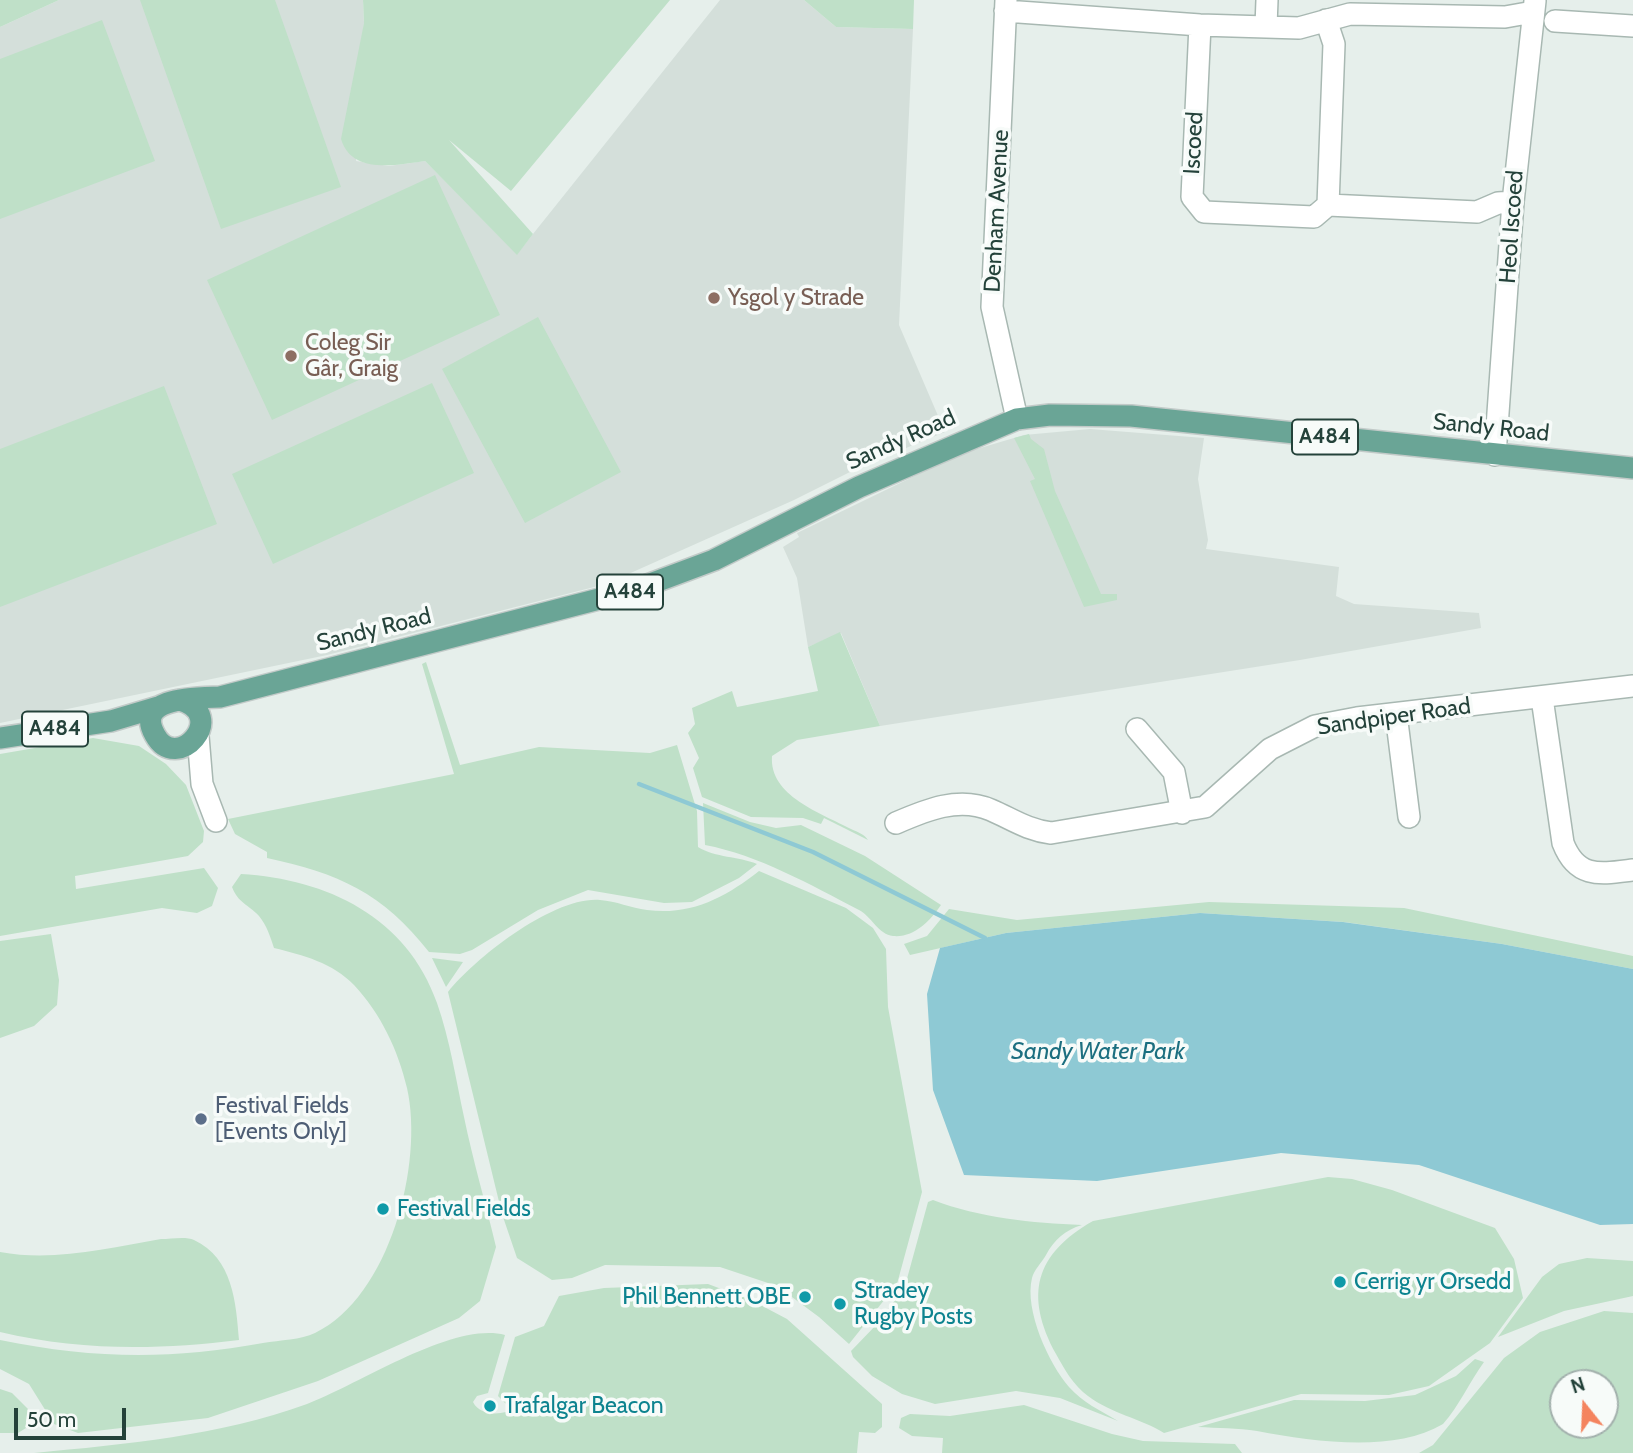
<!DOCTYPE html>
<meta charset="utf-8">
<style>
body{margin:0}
#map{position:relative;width:1633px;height:1453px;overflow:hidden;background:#e6efeb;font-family:Cabin,sans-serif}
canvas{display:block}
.north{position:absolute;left:1549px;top:1369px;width:70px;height:70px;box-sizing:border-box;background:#f7fbf9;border:2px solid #a3b1ad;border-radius:50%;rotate:342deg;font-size:19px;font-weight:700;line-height:28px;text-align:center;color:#24423a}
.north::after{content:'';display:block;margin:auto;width:24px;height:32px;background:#f4845f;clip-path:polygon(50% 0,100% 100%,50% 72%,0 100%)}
.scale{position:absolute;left:14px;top:1408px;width:112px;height:32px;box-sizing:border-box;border:4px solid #24423a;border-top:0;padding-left:9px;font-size:21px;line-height:24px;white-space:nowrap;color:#24423a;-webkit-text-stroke:5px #f7fbf9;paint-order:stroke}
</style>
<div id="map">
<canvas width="1633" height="1453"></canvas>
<div class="north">N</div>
<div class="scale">50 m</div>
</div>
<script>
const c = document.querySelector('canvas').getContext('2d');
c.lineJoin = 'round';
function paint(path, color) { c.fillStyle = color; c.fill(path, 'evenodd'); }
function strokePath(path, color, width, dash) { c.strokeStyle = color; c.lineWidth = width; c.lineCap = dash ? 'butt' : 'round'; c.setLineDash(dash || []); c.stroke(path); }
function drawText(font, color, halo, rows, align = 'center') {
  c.font = font + ' Cabin,sans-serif'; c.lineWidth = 7; c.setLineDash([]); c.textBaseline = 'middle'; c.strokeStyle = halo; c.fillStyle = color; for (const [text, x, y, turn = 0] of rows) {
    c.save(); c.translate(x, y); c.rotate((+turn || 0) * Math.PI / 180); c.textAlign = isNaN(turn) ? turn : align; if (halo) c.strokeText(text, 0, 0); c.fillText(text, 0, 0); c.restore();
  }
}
const built = new Path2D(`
 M59,0H363L364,23L356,161L389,166L425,161L517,254L720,0H804L836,27L913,29L899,325L945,432L860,467L794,500L606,584L327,655L0,723V27Z
 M1090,429L1204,438L1198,479L1208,540L1206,549L1339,567L1336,596L1354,604L1479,613L1481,628L1300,660L880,726L841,633L808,647L797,578L783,547L799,537L797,533L960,454L1024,435Z`);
const green = new Path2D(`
 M0,0H59L0,27Z
 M140,0H275L341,187L221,229Z
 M363,0H670L511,191L449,140L533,234L517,255L425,161C396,165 352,175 341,139L364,23Z
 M804,0H914L913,29L836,27Z
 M102,20L155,161L0,219V59Z
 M435,175L500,315L272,420L207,280Z
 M538,317L621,472L525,523L442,369Z
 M432,383L474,473L273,564L232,474Z
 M164,386L217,524L0,607V449Z
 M1029,434L1031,439L1044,449L1055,491L1101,594H1117V600L1084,607L1030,481L1035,479L1014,438Z
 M840,632L880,726L797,740L772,756C769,796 821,813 851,829C858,832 865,835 868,840L824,818L821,824L803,818L751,817L702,797L693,768L699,758L688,733L695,724L692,708L732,691L737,707L818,691L808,647Z
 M426,662L460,765L539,747L650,753L677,745L697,811L698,847C716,858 738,856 757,864L739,878L692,902L664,903L588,890L538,910L472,950L460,954L429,952C383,893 338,873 267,858V852L235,834L228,819L454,774L422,664Z
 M93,738L139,746L166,764L186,785L204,831L203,842L188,856L75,876L76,889L204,868L218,888L212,906L197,913L162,908L0,936V754Z
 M703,803L750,822L776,828L801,825L865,856L941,905C930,921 914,938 893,936C879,935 871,916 859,910C811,885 758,855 705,845Z
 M759,871L846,908L873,928L886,949L888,1007L922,1192L897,1284L849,1344L819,1317L777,1286L720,1267L605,1265L572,1278L552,1280L517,1258L502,1214L448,992C475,958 554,896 600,900C616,901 631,908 647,910C691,916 726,897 759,871Z
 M241,874C327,879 407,917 437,1003C450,1040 456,1080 464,1117C473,1161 486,1204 496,1247L480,1301L459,1318L318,1381L208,1418L78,1433L54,1424L29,1384L0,1369V1340C93,1359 170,1360 263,1343C280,1340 301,1340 315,1333C390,1297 424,1163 407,1088C398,1050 381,1014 354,985C333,963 303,955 274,948C270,936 267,926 259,916C248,904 238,903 232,887Z
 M1209,902L1404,908L1633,956V969L1502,944L1344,922L1200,913L1006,933L910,955L904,944L927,936L949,909L1017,920Z
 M51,934L59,980L57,1005L34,1026L0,1038V941Z
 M432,958L463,962L446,987Z
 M1328,1177L1352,1179L1392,1190L1495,1228L1514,1259L1523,1298L1490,1343L1429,1386L1389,1395L1301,1394L1164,1433C1140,1418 1112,1414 1088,1396C1073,1385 1065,1370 1056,1354C1024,1295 1035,1254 1093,1221Z
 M933,1200C980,1218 1032,1223 1082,1225C1065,1230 1054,1240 1046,1255C1042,1262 1034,1270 1032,1278C1024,1310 1049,1364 1069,1387C1082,1402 1101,1411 1118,1421L1060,1398L1016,1391L935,1404L902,1394L872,1376L853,1357L851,1351L879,1322L905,1286L928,1202Z
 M161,1239C171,1239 186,1236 194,1240C233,1258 236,1303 239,1340C158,1350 80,1351 0,1332V1252C54,1262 108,1248 161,1239Z
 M1587,1258L1633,1261V1296L1564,1311L1498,1337L1542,1277L1559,1264Z
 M708,1284L751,1300L787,1319L882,1404V1427L875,1433L859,1432L857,1453H34C127,1444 218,1436 307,1404C358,1385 453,1321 505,1335L488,1393L477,1396L473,1402C479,1414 494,1415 506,1412L508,1406L498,1396L515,1337L544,1326L559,1296L604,1288Z
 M1604,1311L1633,1313V1453H1419L1433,1445L1504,1358L1540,1332ZM1605,1383V1425H1563V1383Z
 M1475,1359L1484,1362C1470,1381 1459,1406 1443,1424C1394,1453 1316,1442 1257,1431C1238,1428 1217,1428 1198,1427L1294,1400L1365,1401L1415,1395L1456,1376Z
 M0,1389L12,1393L28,1409L26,1428L18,1433H0Z
 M1024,1405L1112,1434L1143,1441L1235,1444L1242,1453H942L943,1438L912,1436L899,1428L901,1418L910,1414L950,1416Z`);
const water = new Path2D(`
 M1200,913L1343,922L1502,944L1633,969V1224L1600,1225L1419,1165L1281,1153L1097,1181L964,1175L933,1090L927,994L940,948L1006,933Z`);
const stream = new Path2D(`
 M639,784L813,852L985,938`);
const minor = new Path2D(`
 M1006,0L992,307L1017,419
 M1005,11L1200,25L1299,28L1350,14L1505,17L1533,12
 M1326,20L1334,44L1328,205
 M1555,21L1633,26
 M1200,25L1192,197L1204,212L1314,217L1328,205L1477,212L1498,203L1513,202
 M1266,26L1267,0
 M1495,455L1513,202L1535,1
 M1542,698L1563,843C1577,879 1600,874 1633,870
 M1396,714L1409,817
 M1137,729L1174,772L1182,813
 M198,736L202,784L216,821
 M896,823C926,810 959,796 991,810C1012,819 1027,830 1051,833L1205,807L1270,749L1315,726L1357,718L1633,686`);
const major = new Path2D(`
 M180,700C230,715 177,775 155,735C133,696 199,698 220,697L634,590L714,560L859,487L1017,419L1050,415L1131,416L1633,468
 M0,738L111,721L158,707`);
const markers = [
 [714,298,7,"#8d6e63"],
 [291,356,7,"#8d6e63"],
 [201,1119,7,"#5c6f8a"],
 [383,1209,7,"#0f9aa8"],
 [1340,1282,7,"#0f9aa8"],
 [805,1297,7,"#0f9aa8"],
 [840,1304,7,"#0f9aa8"],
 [490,1406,7,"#0f9aa8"]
];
const shields = [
 [1325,437,66],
 [630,592,66],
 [55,729,66]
];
const shieldNames = [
 ["A484",1325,437],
 ["A484",630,592],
 ["A484",55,729]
];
const streetNames = [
 ["Iscoed",1194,143,-87],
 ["Denham Avenue",997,211,-87],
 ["Heol Iscoed",1512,227,-86],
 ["Sandy Road",1491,428,6],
 ["Sandy Road",901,440,-24],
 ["Sandy Road",374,630,-14],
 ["Sandpiper Road",1394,717,-8]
];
const educationNames = [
 ["Ysgol y Strade",728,298],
 ["Coleg Sir",305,343],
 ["Gâr, Graig",305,369]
];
const serviceNames = [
 ["Festival Fields",215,1106],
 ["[Events Only]",215,1132]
];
const cultureNames = [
 ["Festival Fields",397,1209],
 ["Cerrig yr Orsedd",1354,1282],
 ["Stradey",854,1291],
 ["Rugby Posts",854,1317],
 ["Phil Bennett OBE",791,1297,"right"],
 ["Trafalgar Beacon",504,1406]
];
const waterNames = [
 ["Sandy Water Park",1098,1052]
];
paint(built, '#d4dfda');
paint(green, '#bfe0c8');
paint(water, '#8ec9d4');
strokePath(stream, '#8ec9d4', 4.5);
strokePath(minor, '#a8b8b2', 24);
strokePath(major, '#c2cac8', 24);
strokePath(minor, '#fff', 21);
strokePath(major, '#6aa596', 21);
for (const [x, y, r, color] of markers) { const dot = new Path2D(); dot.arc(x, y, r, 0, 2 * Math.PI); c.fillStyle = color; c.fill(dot); strokePath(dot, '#f7fbf9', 2.5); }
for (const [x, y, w] of shields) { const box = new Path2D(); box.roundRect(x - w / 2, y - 17.5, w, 35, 5); c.fillStyle = '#f7fbf9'; c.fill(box); strokePath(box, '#24423a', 2); }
drawText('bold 21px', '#24423a', null, shieldNames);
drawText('23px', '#24423a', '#f7fbf9', streetNames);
drawText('23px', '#785e54', '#f7fbf9', educationNames, 'left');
drawText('23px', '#4e5e75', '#f7fbf9', serviceNames, 'left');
drawText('23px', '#0d838f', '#f7fbf9', cultureNames, 'left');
drawText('italic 24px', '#1c6f80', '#f7fbf9', waterNames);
</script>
